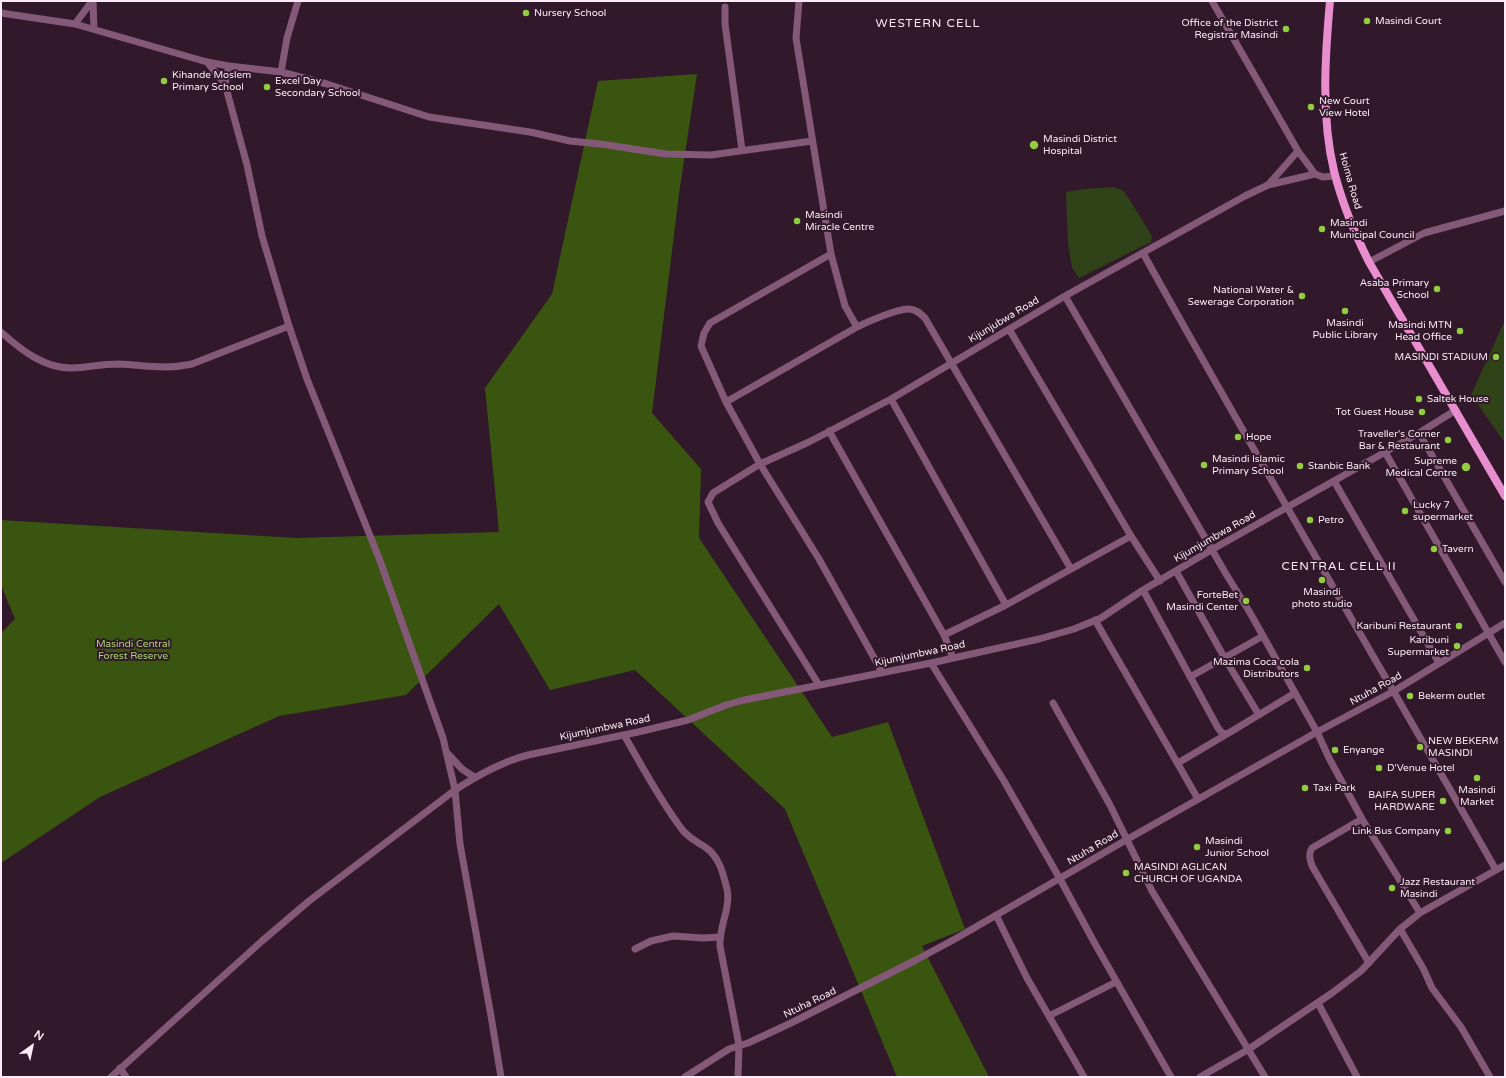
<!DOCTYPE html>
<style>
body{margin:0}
#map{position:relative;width:1506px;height:1078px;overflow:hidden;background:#31182a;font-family:"Varela Round",sans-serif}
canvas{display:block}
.frame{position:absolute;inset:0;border:2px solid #fceaf6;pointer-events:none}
.north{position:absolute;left:12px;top:1026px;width:40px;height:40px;-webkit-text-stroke:3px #31182a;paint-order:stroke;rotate:33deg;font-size:11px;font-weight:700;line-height:16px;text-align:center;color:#fceaf6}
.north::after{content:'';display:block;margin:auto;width:14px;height:18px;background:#fceaf6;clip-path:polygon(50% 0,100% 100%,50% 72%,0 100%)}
</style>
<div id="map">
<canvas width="1506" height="1078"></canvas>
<div class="frame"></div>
<div class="north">N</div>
</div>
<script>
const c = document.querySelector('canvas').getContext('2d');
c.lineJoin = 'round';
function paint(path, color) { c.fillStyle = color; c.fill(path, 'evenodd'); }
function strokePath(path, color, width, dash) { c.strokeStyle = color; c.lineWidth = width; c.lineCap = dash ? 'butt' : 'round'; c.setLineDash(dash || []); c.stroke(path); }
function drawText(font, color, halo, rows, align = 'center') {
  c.font = font + ' "Varela Round",sans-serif'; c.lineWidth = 4; c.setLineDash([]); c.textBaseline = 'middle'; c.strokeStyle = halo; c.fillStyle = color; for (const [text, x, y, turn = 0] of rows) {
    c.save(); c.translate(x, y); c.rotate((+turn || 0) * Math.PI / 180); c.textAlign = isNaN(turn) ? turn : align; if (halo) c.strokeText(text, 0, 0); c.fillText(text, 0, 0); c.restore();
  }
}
const green = new Path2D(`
 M1113,187L1122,190L1126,194L1152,236L1151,242L1079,278L1072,268L1068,243L1066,192L1084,189Z
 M1505,320V443L1471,395Z`);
const forest = new Path2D(`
 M697,74L679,194L652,413L701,469L699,538L832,737L888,722L965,929L922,946L989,1077H897L785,809L635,670L550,690L499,604L406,695L279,716L100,797L1,863V633L15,619L1,585V520L296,538L499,532L485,388L552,294L598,81Z`);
const minor = new Path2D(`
 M93,1L94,29
 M799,1L796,38L831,254L845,306L857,327C867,322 899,308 909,309C916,309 921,314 925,318L1071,569
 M1212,1L1298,151L1315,174L1323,177L1335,176
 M725,7V24L742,150
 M1,13L75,24L207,62L229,66L281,72L327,84L429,117L530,132L570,141L601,144L666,154L711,155L812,141
 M75,24L92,1
 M207,62L225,84L247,165L262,236L289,326L307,379L379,558L443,738L455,790L460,844L491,1016L501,1077
 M281,72L287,38L298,1
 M225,84L229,66
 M1268,185L1298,151
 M1143,253C1258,461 1379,664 1496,870L1505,865
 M831,254L710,323L704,333L701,346L726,402L760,464L819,559L882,672
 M1369,262L1424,233L1505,211
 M1065,296L1226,574L1249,611L1317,732L1329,758L1362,819L1420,913L1496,870
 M1009,329L1131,536L1160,581
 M1,332C21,350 45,369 73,368C88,367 103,364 119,364C145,365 165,370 192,364L289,326
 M891,399L1006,605
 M726,402L857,327
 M829,431L944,635L953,658
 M1419,433L1505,582
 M1385,452L1505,662
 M1334,481L1439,663
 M1176,571L1224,657L1259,715
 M1143,590L1218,728L1222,733L1227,734L1295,693
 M1095,620L1198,799
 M944,635L1006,605L1131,536
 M931,663L1004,781L1060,879L1094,942L1171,1077
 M1190,677L1263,636
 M819,685L718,523L708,502L713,493L760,464L809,442L891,399L1065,296L1245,196L1268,185L1315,174
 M1053,703L1110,805L1152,891L1265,1077
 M624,735C642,766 659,799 681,828C687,837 696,841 705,847C719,856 723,873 727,889C731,908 719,926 720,946L739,1045L738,1077
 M448,754L462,769L474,777
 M1178,763L1227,734
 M1362,819L1312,848C1308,854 1310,859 1312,866L1369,963
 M996,915L1027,978L1084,1077
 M1400,929L1423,968L1432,988L1461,1027L1490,1077
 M635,949L651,941L673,936L703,938L720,937
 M1318,1003L1357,1077
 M1049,1016L1116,982
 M120,1068L126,1077
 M111,1077L262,941L309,901L455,790C478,775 501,762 528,755L638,732L688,720L726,705L744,700L931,663L1039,639L1074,629L1101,618L1143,590L1213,549L1419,433L1456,410
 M685,1077L729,1049L748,1043L791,1023L916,960L955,939L1126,840L1317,732L1394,691L1505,623
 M1200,1077L1249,1049L1332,993L1361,971L1400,929L1420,913`);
const major = new Path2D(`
 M1330,1C1325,57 1321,116 1334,171C1342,203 1355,234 1369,262L1505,496`);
const markers = [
 [526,13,4,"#92cd3f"],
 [1367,21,4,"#92cd3f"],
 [1286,29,4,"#92cd3f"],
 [164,81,4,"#92cd3f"],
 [267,87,4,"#92cd3f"],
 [1311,107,4,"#92cd3f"],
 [1034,145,5,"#92cd3f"],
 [797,221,4,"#92cd3f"],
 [1322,229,4,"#92cd3f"],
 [1437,289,4,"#92cd3f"],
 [1302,296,4,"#92cd3f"],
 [1345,311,4,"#92cd3f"],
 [1460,331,4,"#92cd3f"],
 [1496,357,4,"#92cd3f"],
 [1419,399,4,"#92cd3f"],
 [1422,412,4,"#92cd3f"],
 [1238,437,4,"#92cd3f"],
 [1448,440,4,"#92cd3f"],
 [1204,465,4,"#92cd3f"],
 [1300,466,4,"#92cd3f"],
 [1466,467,5,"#92cd3f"],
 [1405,511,4,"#92cd3f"],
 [1310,520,4,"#92cd3f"],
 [1434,549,4,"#92cd3f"],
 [1322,580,4,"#92cd3f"],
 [1246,601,4,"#92cd3f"],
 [1459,626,4,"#92cd3f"],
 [1457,646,4,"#92cd3f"],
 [1307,668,4,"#92cd3f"],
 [1410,696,4,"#92cd3f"],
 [1420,747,4,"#92cd3f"],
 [1335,750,4,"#92cd3f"],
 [1379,768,4,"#92cd3f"],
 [1477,778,4,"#92cd3f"],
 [1305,788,4,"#92cd3f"],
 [1443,801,4,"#92cd3f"],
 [1448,831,4,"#92cd3f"],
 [1197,847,4,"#92cd3f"],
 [1126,873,4,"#92cd3f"],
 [1392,888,4,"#92cd3f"]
];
const poiNames = [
 ["Nursery School",534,13],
 ["Masindi Court",1375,21],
 ["Office of the District",1278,23,"right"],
 ["Registrar Masindi",1278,35,"right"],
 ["Kihande Moslem",172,75],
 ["Primary School",172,87],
 ["Excel Day",275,81],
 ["Secondary School",275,93],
 ["New Court",1319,101],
 ["View Hotel",1319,113],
 ["Masindi District",1043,139],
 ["Hospital",1043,151],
 ["Masindi",805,215],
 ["Miracle Centre",805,227],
 ["Masindi",1330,223],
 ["Municipal Council",1330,235],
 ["Asaba Primary",1429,283,"right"],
 ["School",1429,295,"right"],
 ["National Water &",1294,290,"right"],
 ["Sewerage Corporation",1294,302,"right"],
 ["Masindi",1345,323,"center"],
 ["Public Library",1345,335,"center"],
 ["Masindi MTN",1452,325,"right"],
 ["Head Office",1452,337,"right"],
 ["MASINDI STADIUM",1488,357,"right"],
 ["Saltek House",1427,399],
 ["Tot Guest House",1414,412,"right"],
 ["Traveller's Corner",1440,434,"right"],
 ["Bar & Restaurant",1440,446,"right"],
 ["Hope",1246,437],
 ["Masindi Islamic",1212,459],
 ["Primary School",1212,471],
 ["Supreme",1457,461,"right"],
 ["Medical Centre",1457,473,"right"],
 ["Stanbic Bank",1308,466],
 ["Lucky 7",1413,505],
 ["supermarket",1413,517],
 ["Petro",1318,520],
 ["Tavern",1442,549],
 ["Masindi",1322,592,"center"],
 ["photo studio",1322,604,"center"],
 ["ForteBet",1238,595,"right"],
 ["Masindi Center",1238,607,"right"],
 ["Karibuni Restaurant",1451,626,"right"],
 ["Karibuni",1449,640,"right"],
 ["Supermarket",1449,652,"right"],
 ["Mazima Coca cola",1299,662,"right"],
 ["Distributors",1299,674,"right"],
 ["Bekerm outlet",1418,696],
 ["NEW BEKERM",1428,741],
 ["MASINDI",1428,753],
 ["Enyange",1343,750],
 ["D'Venue Hotel",1387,768],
 ["Taxi Park",1313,788],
 ["Masindi",1477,790,"center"],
 ["Market",1477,802,"center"],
 ["BAIFA SUPER",1435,795,"right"],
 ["HARDWARE",1435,807,"right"],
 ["Link Bus Company",1440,831,"right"],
 ["Masindi",1205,841],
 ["Junior School",1205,853],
 ["MASINDI AGLICAN",1134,867],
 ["CHURCH OF UGANDA",1134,879],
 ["Jazz Restaurant",1400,882],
 ["Masindi",1400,894]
];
const streetNames = [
 ["Hoima Road",1350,181,74],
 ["Kijunjubwa Road",1004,320,-31],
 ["Kijumjumbwa Road",1215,537,-30],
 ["Kijumjumbwa Road",920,654,-12],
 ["Ntuha Road",1376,689,-29],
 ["Kijumjumbwa Road",605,728,-12],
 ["Ntuha Road",1093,848,-31],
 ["Ntuha Road",810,1003,-26]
];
const parkNames = [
 ["Masindi Central",133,644],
 ["Forest Reserve",133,656]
];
const quarterNames = [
 ["WESTERN CELL",928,24],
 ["CENTRAL CELL II",1339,567]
];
paint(green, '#304218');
paint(forest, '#39550f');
strokePath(minor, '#845877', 7);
strokePath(major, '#e88dce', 8);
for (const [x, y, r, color] of markers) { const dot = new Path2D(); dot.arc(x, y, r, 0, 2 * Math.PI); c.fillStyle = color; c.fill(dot); strokePath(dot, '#31182a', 1.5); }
drawText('10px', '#fceaf6', '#31182a', poiNames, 'left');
drawText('10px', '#fceaf6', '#31182a', streetNames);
drawText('10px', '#a9d477', '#31182a', parkNames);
c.letterSpacing = '1px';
drawText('12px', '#fceaf6', '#31182a', quarterNames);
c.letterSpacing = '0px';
</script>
